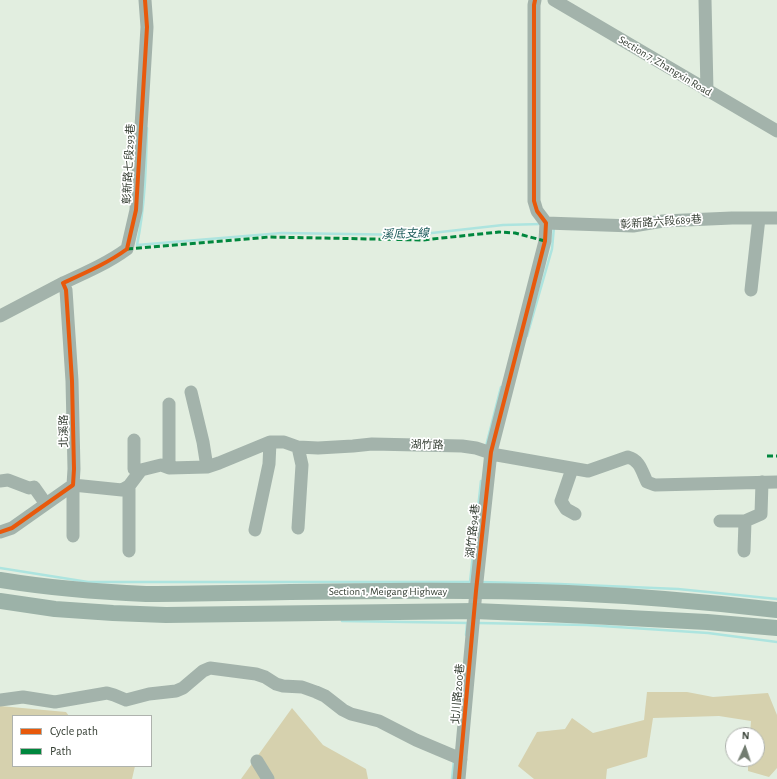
<!DOCTYPE html>
<meta charset="utf-8">
<style>
body{margin:0}
#map{position:relative;width:777px;height:779px;overflow:hidden;background:#e2eee0;font-family:"Alegreya Sans",sans-serif}
canvas{display:block}
.legend{position:absolute;left:12px;top:715px;width:140px;height:52px;box-sizing:border-box;background:#fff;border:1px solid #aeb2ad;margin:0;padding:5px 7px;list-style:none;font-size:12px;color:#353e33}
.legend li{display:flex;align-items:center;gap:8px;height:20px}
.legend b{width:20px;border:1px solid #aeb2ad}
.north{position:absolute;left:725px;top:727px;width:40px;height:40px;box-sizing:border-box;background:#fff;border:1px solid #aeb2ad;border-radius:50%;rotate:3deg;font-size:11px;font-weight:700;line-height:16px;text-align:center;color:#353e33}
.north::after{content:'';display:block;margin:auto;width:14px;height:18px;background:#727c70;clip-path:polygon(50% 0,100% 100%,50% 72%,0 100%)}
</style>
<div id="map">
<canvas width="777" height="779"></canvas>
<ul class="legend">
<li><b style="height:5px;background:#e8590c"></b>Cycle path</li>
<li><b style="height:5px;background:#00873e"></b>Path</li>
</ul>
<div class="north">N</div>
</div>
<script>
const c = document.querySelector('canvas').getContext('2d');
c.lineJoin = 'round';
function paint(path, color) { c.fillStyle = color; c.fill(path, 'evenodd'); }
function strokePath(path, color, width, dash) { c.strokeStyle = color; c.lineWidth = width; c.lineCap = dash ? 'butt' : 'round'; c.setLineDash(dash || []); c.stroke(path); }
function drawText(font, color, halo, rows, align = 'center') {
  c.font = font + ' "Alegreya Sans","Noto Sans TC",sans-serif'; c.lineWidth = 3.5; c.setLineDash([]); c.textBaseline = 'middle'; c.strokeStyle = halo; c.fillStyle = color; for (const [text, x, y, turn = 0] of rows) {
    c.save(); c.translate(x, y); c.rotate((+turn || 0) * Math.PI / 180); c.textAlign = isNaN(turn) ? turn : align; if (halo) c.strokeText(text, 0, 0); c.fillText(text, 0, 0); c.restore();
  }
}
const green = new Path2D(`
 M647,692H687L713,697L768,693L777,715V768L769,777L748,771V759H757V735H750L751,721L719,716L653,718L647,757L607,769L606,779H534L518,766L537,732L565,729L572,718L593,733L644,720Z
 M0,706L66,712L69,716H13V766H135L132,779H0Z
 M292,708L323,745L366,769L368,779H241Z`);
const stream = new Path2D(`
 M147,128C146,168 145,206 137,245L282,233L414,235L503,225L542,224
 M527,336L552,249L554,227
 M486,446L501,387
 M0,568L88,582H473
 M470,582L481,481
 M480,582L559,584L678,589L777,599
 M342,621L469,623
 M478,623L587,625L708,633L777,642
 M466,635L467,623
 M452,779L454,760`);
const minor = new Path2D(`
 M554,0L777,131
 M705,0L707,91
 M546,223L633,226L663,221L732,218H777
 M751,290L759,218
 M0,316L63,283
 M191,392L203,442L207,467
 M134,440V469L139,473
 M169,468V404
 M572,469L561,501L566,509L575,514
 M0,481L8,480L29,488L34,487L46,504
 M720,521H745L761,514L762,482
 M298,528L302,465L298,447
 M255,530L269,464L270,442
 M0,532L12,528L73,485L74,469L72,381L66,290L63,283C85,273 108,263 127,249L136,210L147,27L145,0
 M73,536V485L122,490L129,486L141,470L161,465L169,468L207,467L219,463L270,442H284L298,447L318,448L353,446L372,444L462,446L476,448L497,455L588,471L628,457C640,460 642,472 647,482L655,485L777,482
 M129,551V486
 M744,551L745,521
 M0,700L23,697L55,702L107,693L114,695L126,700L149,694L176,691L183,688L203,671L210,668L256,674L265,677L276,684L283,686L302,687L316,692L325,696L343,710L351,714L379,721L416,740L461,759
 M257,761L268,779
 M459,779L476,591L491,452L545,241L546,223L537,211L534,201V5L535,0`);
const major = new Path2D(`
 M0,580C49,588 96,592 146,594C286,593 427,588 568,593C638,596 708,602 777,610
 M0,601L55,609L113,613L166,615L475,611L590,616L707,622L777,628`);
const quiet = new Path2D(`
 M127,249L269,237L423,240L499,232L515,233L545,241
 M767,456H777`);
const cycleway = new Path2D(`
 M0,532L12,528L73,485L74,469L72,381L66,290L63,283C85,273 108,263 127,249L136,210L147,27L145,0
 M459,779L476,591L491,452L545,241L546,223L537,211L534,201V5L535,0`);
const streetNames = [
 ["Section 7, Zhangxin Road",665,66,31],
 ["彰新路七段293巷",129,164,-87],
 ["彰新路六段689巷",661,222,-4],
 ["北溪路",64,431,-91],
 ["湖竹路",427,445,1],
 ["湖竹路94巷",473,531,-84],
 ["Section 1, Meigang Highway",388,592],
 ["北川路200巷",458,694,-85]
];
const waterNames = [
 ["溪底支線",405,234,-2]
];
paint(green, '#d6d1ae');
strokePath(stream, '#ade4df', 2.5);
strokePath(minor, '#a3b3ab', 13);
strokePath(major, '#9cb2a8', 16);
strokePath(quiet, '#00873e', 3, [6, 3]);
strokePath(cycleway, '#e8590c', 4);
drawText('11px', '#353e33', '#fff', streetNames);
drawText('italic 12px', '#1e5c5c', '#fff', waterNames);
</script>
